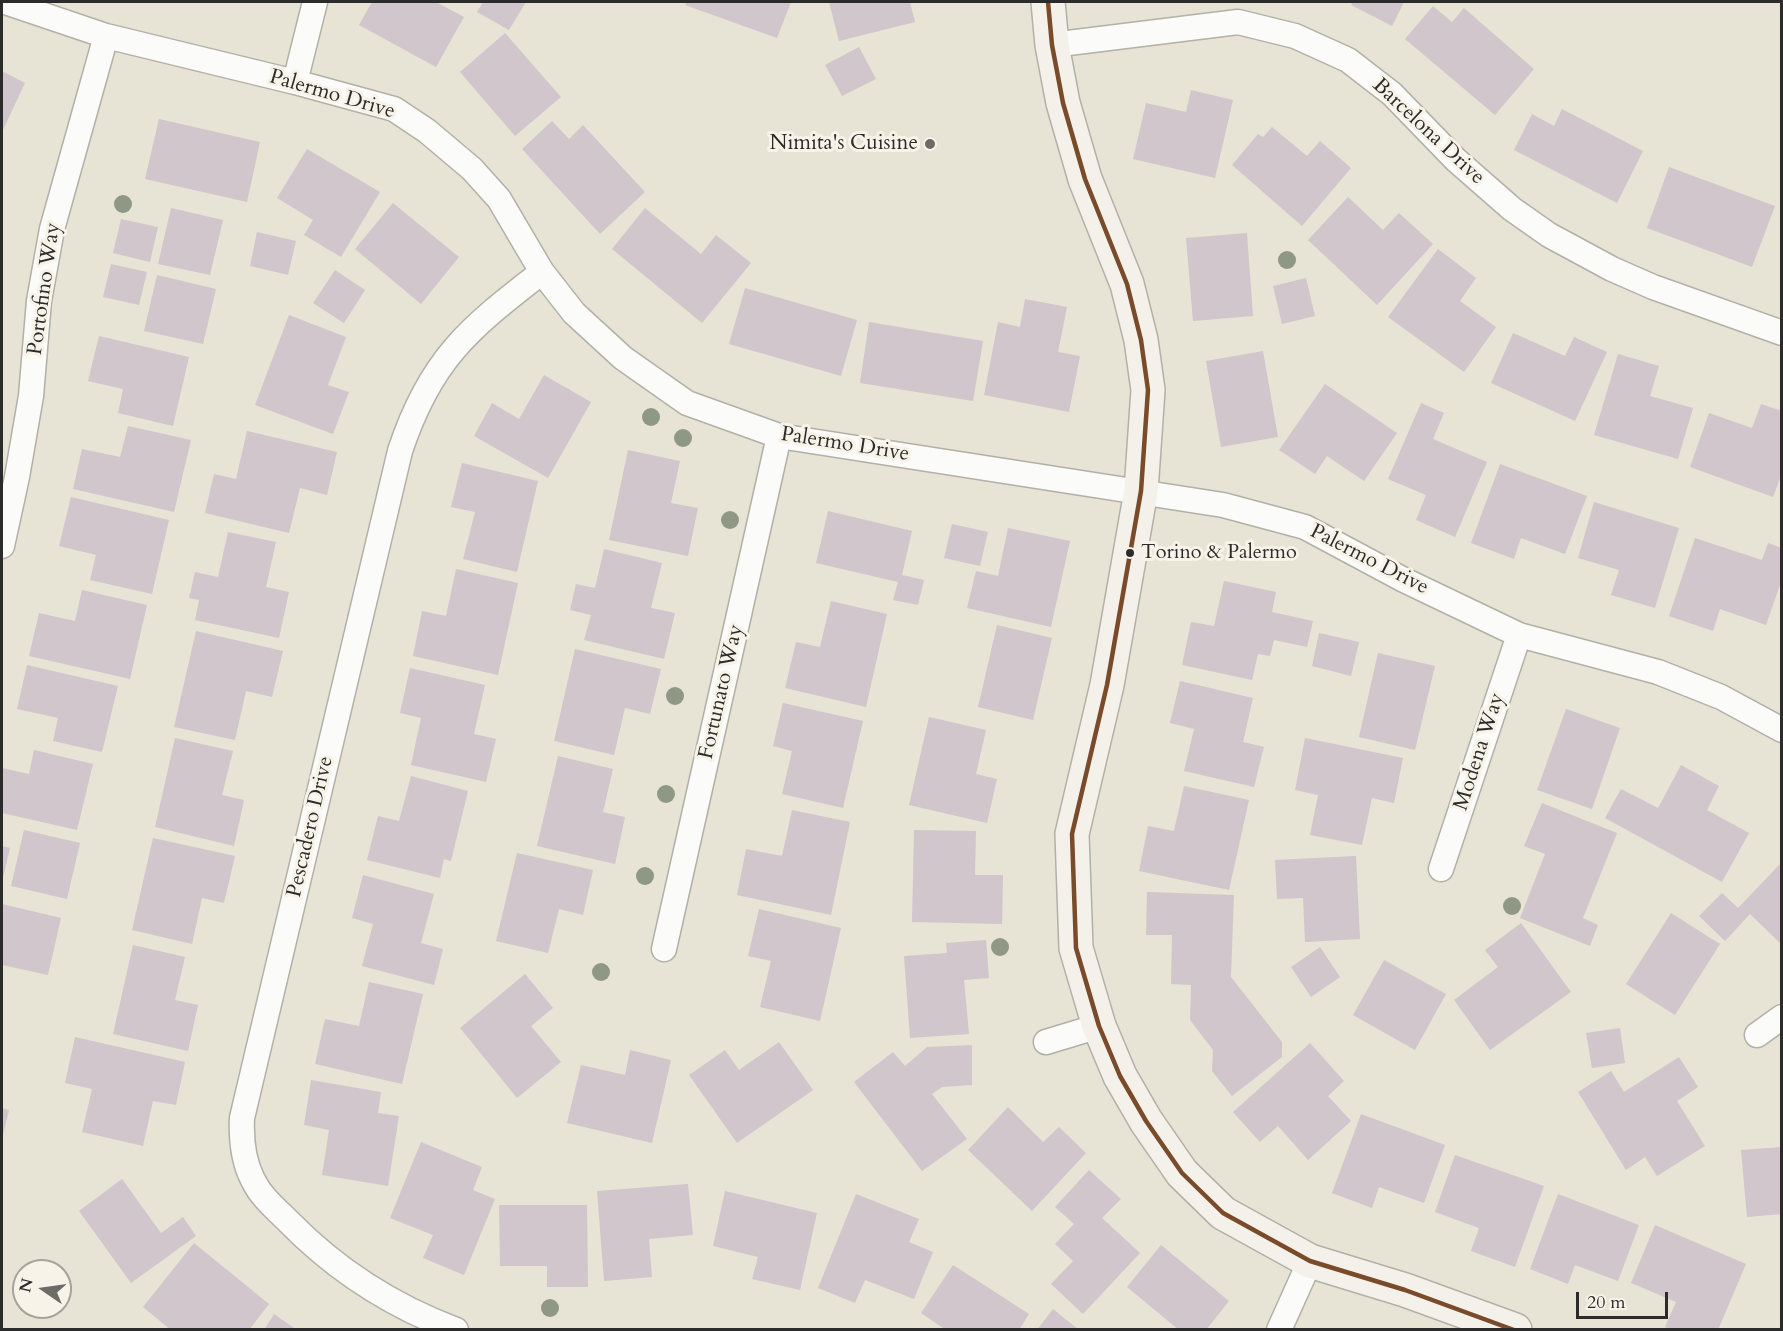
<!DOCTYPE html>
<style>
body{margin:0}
#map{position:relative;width:1783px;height:1331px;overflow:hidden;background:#e7e3d5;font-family:Cardo,serif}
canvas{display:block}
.frame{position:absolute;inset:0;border:3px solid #2b2b2b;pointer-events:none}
.north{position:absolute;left:12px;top:1259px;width:60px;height:60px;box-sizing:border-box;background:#f7f3e8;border:2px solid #a5a39c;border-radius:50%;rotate:283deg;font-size:16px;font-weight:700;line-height:24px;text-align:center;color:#2b2b2b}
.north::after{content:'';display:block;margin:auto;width:21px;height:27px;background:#6d6b66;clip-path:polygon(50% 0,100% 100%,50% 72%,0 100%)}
.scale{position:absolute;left:1576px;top:1292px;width:92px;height:27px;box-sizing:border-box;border:3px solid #2b2b2b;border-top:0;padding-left:8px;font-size:18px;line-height:21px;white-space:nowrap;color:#2b2b2b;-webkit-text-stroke:4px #f7f3e8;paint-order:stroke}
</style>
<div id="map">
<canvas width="1783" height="1331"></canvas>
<div class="frame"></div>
<div class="north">N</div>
<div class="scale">20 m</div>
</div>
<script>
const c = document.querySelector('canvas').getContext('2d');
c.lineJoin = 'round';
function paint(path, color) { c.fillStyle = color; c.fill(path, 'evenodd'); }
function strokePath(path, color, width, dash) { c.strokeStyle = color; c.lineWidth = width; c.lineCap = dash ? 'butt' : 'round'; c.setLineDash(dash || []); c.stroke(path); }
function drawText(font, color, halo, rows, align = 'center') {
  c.font = font + ' Cardo,serif'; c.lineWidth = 6; c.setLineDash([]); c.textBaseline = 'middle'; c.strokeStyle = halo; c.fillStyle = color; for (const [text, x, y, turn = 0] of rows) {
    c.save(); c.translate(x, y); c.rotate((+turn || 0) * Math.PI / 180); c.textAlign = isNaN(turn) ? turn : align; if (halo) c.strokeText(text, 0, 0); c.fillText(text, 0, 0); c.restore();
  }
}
const building = new Path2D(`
 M372,2H436L464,17L436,67L359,25Z
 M483,2H526L509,30L477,12Z
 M687,2H791L777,38L685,5Z
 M829,2H910L915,22L839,41Z
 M1353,2H1404L1392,26L1351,5Z
 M1433,6L1452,22L1464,8L1534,69L1495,115L1405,39Z
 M505,33L561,97L515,136L460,72Z
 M859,47L876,79L842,96L825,65Z
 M2,71L25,83L2,132Z
 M1191,90L1233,100L1215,178L1133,159L1146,103L1186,112Z
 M1562,109L1643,151L1617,203L1514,150L1532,114L1554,126Z
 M159,119L260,142L247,202L145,179Z
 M552,121L569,139L583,125L645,192L600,234L522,149Z
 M1272,127L1307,156L1320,141L1351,168L1302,226L1232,165L1258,134L1263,137Z
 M307,149L380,192L341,257L304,235L313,220L277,198Z
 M1669,167L1775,206L1752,267L1647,228Z
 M1348,197L1383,230L1399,213L1433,244L1377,305L1308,240Z
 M393,203L459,257L421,304L355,249Z
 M171,208L223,220L210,275L158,264Z
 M645,208L701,254L716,235L751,263L702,323L612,249Z
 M121,219L158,227L150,262L113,253Z
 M257,232L296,241L288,275L250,266Z
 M1247,233L1253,316L1193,321L1186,238Z
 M1438,249L1476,278L1460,301L1496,327L1464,372L1388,317Z
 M111,264L147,272L139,305L103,297Z
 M335,270L365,290L344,323L313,303Z
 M157,275L216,289L203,344L144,331Z
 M1306,278L1315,316L1282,324L1273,286Z
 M745,288L857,320L841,376L729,344Z
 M1025,299L1067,307L1058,352L1080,356L1069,412L984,395L998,322L1020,327Z
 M289,315L346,337L328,385L349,392L333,434L255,405Z
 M869,322L983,341L973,401L860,383Z
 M1513,333L1565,356L1574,337L1607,352L1575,421L1491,383Z
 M99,336L189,357L173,426L118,413L123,389L88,381Z
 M1263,351L1278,437L1221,447L1206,361Z
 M1618,354L1659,366L1650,396L1693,408L1678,459L1594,435Z
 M544,375L591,402L548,478L474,436L492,403L519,419Z
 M1325,384L1397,433L1364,481L1327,456L1315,474L1279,450Z
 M1421,403L1444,413L1433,439L1487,462L1455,537L1416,520L1426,495L1388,479Z
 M1761,404L1782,411V473L1773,497L1690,467L1709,413L1752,428Z
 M128,426L191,440L174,512L73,489L82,449L120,457Z
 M247,431L337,452L327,495L300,488L289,533L205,513L214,474L236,479Z
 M628,450L680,461L671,503L698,508L688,556L609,540Z
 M462,463L538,481L517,572L463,559L475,512L451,507Z
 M1500,464L1587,496L1565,554L1521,538L1514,559L1471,543Z
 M71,497L169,520L152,594L90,580L96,555L59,546Z
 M1594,502L1679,528L1655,608L1611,595L1619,570L1578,558Z
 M828,511L912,531L902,575L924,580L918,605L893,600L898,582L816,563Z
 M952,524L988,532L980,566L944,558Z
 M1008,528L1070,541L1051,627L967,608L976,571L998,576Z
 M228,532L276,542L266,587L289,592L279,638L195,620L199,600L189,598L195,572L218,577Z
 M1695,538L1762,560L1768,543L1782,548V579L1766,625L1720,609L1713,631L1669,616Z
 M604,549L662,563L651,608L675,613L664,659L584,640L591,615L570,610L576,584L595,588Z
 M456,569L518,583L498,675L413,656L422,611L446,616Z
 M1224,581L1276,592L1272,612L1313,621L1307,647L1274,640L1270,656L1258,654L1252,680L1182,665L1191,622L1214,626Z
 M82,590L147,605L130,679L29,656L39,613L75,621Z
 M831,601L887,614L866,707L785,688L796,642L820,647Z
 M997,625L1052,638L1033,720L978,707Z
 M196,631L283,651L272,697L246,691L235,740L174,727Z
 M1319,633L1359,642L1351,676L1312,666Z
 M575,649L661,669L650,714L625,708L614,755L554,741Z
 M1378,653L1435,666L1415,750L1359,737Z
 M27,665L118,686L102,752L53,741L58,718L17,709Z
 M410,668L485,685L474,734L496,739L486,782L411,765L421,718L400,713Z
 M1180,681L1253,698L1243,742L1264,747L1254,787L1184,771L1194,729L1170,723Z
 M783,703L863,721L843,808L782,794L792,751L773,746Z
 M1566,709L1620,728L1592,809L1537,790Z
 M929,717L986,730L976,774L997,779L987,823L909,805Z
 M175,738L233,751L222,795L244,800L234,846L155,827Z
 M1305,738L1403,758L1394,803L1372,798L1362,845L1310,835L1318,795L1295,790Z
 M34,750L93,764L77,830L2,813V768L29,774Z
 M558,756L613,769L603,812L625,817L615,864L537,846Z
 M1681,765L1719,786L1707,810L1749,833L1722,882L1605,818L1621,789L1658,808Z
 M411,776L468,791L451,861L444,859L440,878L367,860L378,816L399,821Z
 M1184,786L1249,800L1229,890L1139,871L1148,826L1174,831Z
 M1542,803L1617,833L1583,918L1598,925L1590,946L1520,918L1545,854L1524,846Z
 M792,810L850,822L831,915L737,895L746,849L782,856Z
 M24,830L80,843L67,899L11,886Z
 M914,830L976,831L975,875H1003L1002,924L912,922Z
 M153,838L235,856L224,903L202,898L192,944L132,930Z
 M2,846L10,848L2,882Z
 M517,853L593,870L583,915L559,909L548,953L496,941Z
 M1356,856L1360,939L1305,942L1303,898L1277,899L1275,860Z
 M1782,862L1780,943L1750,914L1725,941L1699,916L1722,893L1738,908Z
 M363,875L434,894L421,943L443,949L434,985L362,966L373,924L352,918Z
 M1147,892L1234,895L1231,977L1282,1042V1057L1232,1096L1212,1071L1213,1050L1190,1020L1191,985L1171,984L1172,935H1146Z
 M2,904L61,918L48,975L2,965Z
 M759,909L841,928L820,1021L760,1007L771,961L748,956Z
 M1671,913L1720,944L1675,1015L1626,984Z
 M1521,923L1571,992L1490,1050L1454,1000L1498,967L1485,950Z
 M986,940L989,978L964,980L969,1034L910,1038L904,956L947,953L946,943Z
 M133,945L185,957L175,1000L198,1005L188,1051L113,1034Z
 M1320,947L1340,977L1311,997L1291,967Z
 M1384,960L1446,994L1415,1050L1353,1015Z
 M525,974L553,1008L531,1026L561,1062L517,1098L460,1028Z
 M369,982L423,994L402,1084L315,1064L325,1019L359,1026Z
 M1620,1028L1625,1063L1592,1068L1586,1033Z
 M75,1037L185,1062L176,1105L153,1101L143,1146L82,1132L92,1089L65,1083Z
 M779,1042L813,1090L737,1143L689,1075L725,1050L739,1070Z
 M1310,1043L1344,1081L1328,1096L1351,1121L1308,1160L1278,1126L1260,1142L1233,1112Z
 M972,1045V1085L942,1087L932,1094L967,1139L922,1171L854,1082L893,1052L905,1066L927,1047Z
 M630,1050L671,1060L652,1143L567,1123L581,1065L625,1075Z
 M1679,1057L1698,1087L1677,1101L1705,1146L1657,1176L1645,1157L1626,1170L1578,1092L1611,1071L1624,1092Z
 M311,1080L381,1092L378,1113L399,1116L388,1186L322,1175L329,1130L304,1125Z
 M1008,1107L1043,1142L1059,1127L1086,1153L1032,1211L968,1150Z
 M2,1108L9,1110L2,1139Z
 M1361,1114L1445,1145L1424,1203L1379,1187L1372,1208L1332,1193Z
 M421,1142L482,1167L473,1190L495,1199L464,1275L423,1258L433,1235L390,1218Z
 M1782,1147V1214L1747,1217L1741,1150Z
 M1455,1155L1544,1186L1515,1267L1471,1251L1479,1228L1435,1212Z
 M1089,1170L1121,1199L1102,1218L1140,1253L1083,1314L1051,1284L1073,1261L1055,1244L1074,1224L1055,1207Z
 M122,1179L161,1233L183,1217L196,1236L131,1283L79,1211Z
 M688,1184L693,1235L649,1239L652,1277L604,1281L597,1191Z
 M725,1191L817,1213L800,1290L752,1279L758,1257L713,1246Z
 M856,1194L919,1219L909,1242L933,1252L914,1299L865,1280L855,1303L818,1288Z
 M1558,1194L1639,1225L1618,1281L1575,1265L1568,1284L1530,1269Z
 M499,1205H587L588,1287H547V1266H500Z
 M1655,1225L1746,1264L1718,1330H1671L1665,1327L1676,1302L1631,1283Z
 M194,1243L269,1304L249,1330H171L143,1307Z
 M1161,1245L1229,1301L1206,1330H1179L1127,1287Z
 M953,1265L1029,1314L1019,1330H946L921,1313Z
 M1053,1309L1079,1330H1037Z
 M274,1314L297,1330H264Z`);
const street = new Path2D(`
 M5,2L106,36L295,82L394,109L427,131L472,169L499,199L542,272L574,313L623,358L687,403L779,436L1223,505L1305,527L1404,580L1519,635L1658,672L1721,697L1782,730
 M1052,45L1238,22L1295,36L1348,60L1392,94L1456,160L1512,209L1549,235L1612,269L1653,287L1782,333
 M295,82L315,2
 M2,546L17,477L31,396L39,301L52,229L106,36
 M1441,869L1519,635
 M664,949L779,436
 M1757,1035L1782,1017
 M1046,1042L1099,1026
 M456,1330C392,1306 337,1271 289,1222C276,1209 261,1197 253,1180C243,1161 241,1140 242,1118L400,451C430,360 468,329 542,272
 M1279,1330L1310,1261`);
const secondary = new Path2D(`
 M1048,2L1052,45L1063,103L1085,179L1127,284L1141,340L1148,390L1141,491L1107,685L1072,834L1076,948L1099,1026L1120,1076L1146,1121L1182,1173L1223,1213L1310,1261L1405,1290L1515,1330`);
const bus1 = new Path2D(`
 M1048,2L1052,45L1063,103L1085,179L1127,284L1141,340L1148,390L1141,491L1107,685L1072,834L1076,948L1099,1026L1120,1076L1146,1121L1182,1173L1223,1213L1310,1261L1405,1290L1514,1330`);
const trees = [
 [123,204],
 [1287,260],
 [651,417],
 [683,438],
 [730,520],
 [675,696],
 [666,794],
 [645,876],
 [1512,906],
 [1000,947],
 [601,972],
 [550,1308]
];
const markers = [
 [930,144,6,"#6d6b66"],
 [1130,553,5,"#2b2b2b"]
];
const busNames = [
 ["Torino & Palermo",1141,553]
];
const streetNames = [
 ["Palermo Drive",332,95,16],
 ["Barcelona Drive",1428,132,43],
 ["Portofino Way",45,289,-82],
 ["Palermo Drive",845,445,9],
 ["Palermo Drive",1369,560,27],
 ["Fortunato Way",722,692,-77],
 ["Modena Way",1480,752,-72],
 ["Pescadero Drive",311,827,-77]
];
const poiNames = [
 ["Nimita's Cuisine",918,144]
];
paint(building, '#d0c6cb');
strokePath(street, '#b2b0a7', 27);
strokePath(secondary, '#b2b0a7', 36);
strokePath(street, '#fbfbf9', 24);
strokePath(secondary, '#f4f1ea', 33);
strokePath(bus1, '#7a4b2a', 4.5);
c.fillStyle = '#8f9885';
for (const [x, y] of trees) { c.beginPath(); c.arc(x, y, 9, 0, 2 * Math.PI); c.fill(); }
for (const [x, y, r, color] of markers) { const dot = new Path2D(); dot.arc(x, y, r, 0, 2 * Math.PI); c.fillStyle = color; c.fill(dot); strokePath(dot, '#f7f3e8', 2); }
drawText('20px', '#2b2b2b', '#f7f3e8', busNames, 'left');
drawText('21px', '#2b2b2b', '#f7f3e8', streetNames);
drawText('21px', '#2b2b2b', '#f7f3e8', poiNames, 'right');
</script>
